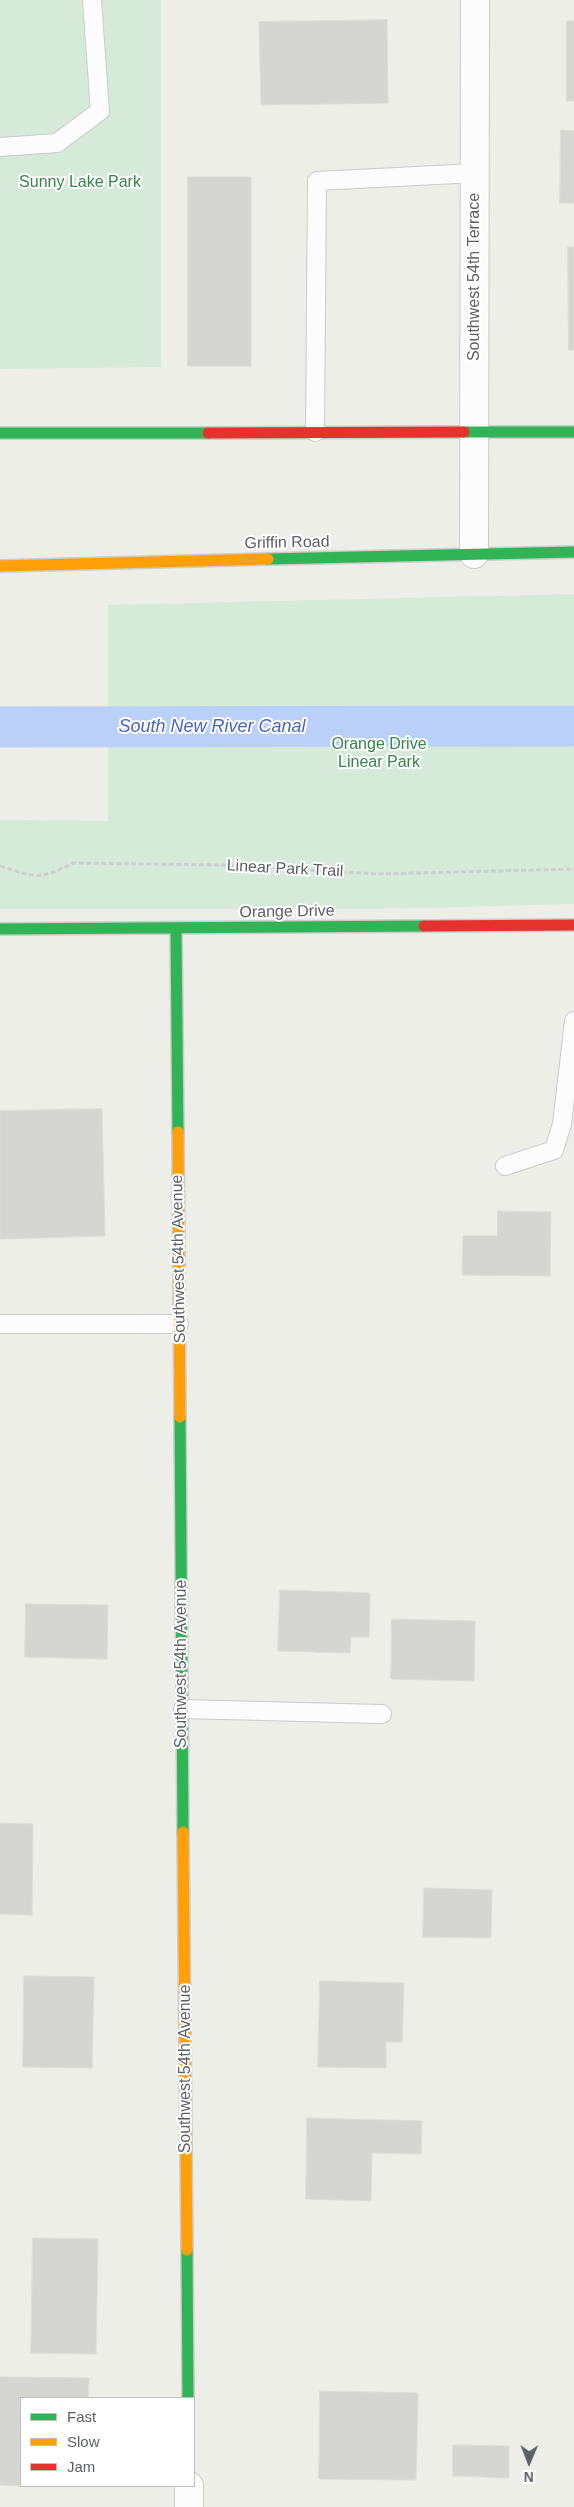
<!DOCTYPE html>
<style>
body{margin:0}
#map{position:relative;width:574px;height:2507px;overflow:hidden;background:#edeee8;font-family:Arial,sans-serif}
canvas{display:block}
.legend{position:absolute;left:20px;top:2397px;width:175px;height:90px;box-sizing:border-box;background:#fff;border:1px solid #bebfc2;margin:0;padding:6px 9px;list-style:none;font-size:15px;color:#5d5f66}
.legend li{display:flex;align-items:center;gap:10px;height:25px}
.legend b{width:25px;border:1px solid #bebfc2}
.north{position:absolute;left:504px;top:2437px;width:50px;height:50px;-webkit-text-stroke:4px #fff;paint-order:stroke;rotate:181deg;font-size:14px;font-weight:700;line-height:20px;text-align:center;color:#5d5f66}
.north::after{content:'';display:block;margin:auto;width:18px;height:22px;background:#5d5f66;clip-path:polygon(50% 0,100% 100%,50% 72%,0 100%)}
</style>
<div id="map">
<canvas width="574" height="2507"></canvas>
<ul class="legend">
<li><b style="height:6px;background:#30b455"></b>Fast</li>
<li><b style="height:6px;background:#ff9f0a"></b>Slow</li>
<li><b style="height:6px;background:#e5322d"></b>Jam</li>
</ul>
<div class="north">N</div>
</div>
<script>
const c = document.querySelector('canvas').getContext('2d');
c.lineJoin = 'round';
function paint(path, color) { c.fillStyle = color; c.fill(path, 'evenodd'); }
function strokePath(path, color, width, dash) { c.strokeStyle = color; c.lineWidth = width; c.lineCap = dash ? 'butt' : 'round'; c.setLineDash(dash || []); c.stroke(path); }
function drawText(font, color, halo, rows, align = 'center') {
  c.font = font + ' Arial,sans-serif'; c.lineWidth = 4; c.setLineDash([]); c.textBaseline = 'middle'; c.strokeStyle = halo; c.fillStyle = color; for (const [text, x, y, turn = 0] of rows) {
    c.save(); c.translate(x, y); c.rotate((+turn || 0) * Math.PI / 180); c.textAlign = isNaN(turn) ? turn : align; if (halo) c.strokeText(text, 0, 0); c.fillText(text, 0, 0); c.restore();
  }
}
const green = new Path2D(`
 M0,0H161V367L0,369Z
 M574,594V904L376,909H0V820L108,821V605Z`);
const canal = new Path2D(`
 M0,727L574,726`);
const building = new Path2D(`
 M387,20L388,103L261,105L259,22Z
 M567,21H574V101H567Z
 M561,130L574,131V203H560Z
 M188,177H251V366H188Z
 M568,247H574V350H569Z
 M102,1109L105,1236L0,1239V1111Z
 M498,1211L551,1212L550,1276L462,1275L463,1236H497Z
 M280,1590L370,1593L369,1637H351L350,1653L278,1651Z
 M26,1604L108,1605L107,1659L25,1657Z
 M392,1619L475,1621L474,1681L391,1679Z
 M0,1823L33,1824L32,1915L0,1914Z
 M424,1888L492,1890L491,1938L423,1937Z
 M24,1976L94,1977L92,2068L23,2067Z
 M320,1981L404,1983L402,2042H386V2068L318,2067Z
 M307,2118L422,2121L421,2154L372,2153L371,2201L306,2199Z
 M33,2238L98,2239L96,2354L31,2353Z
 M0,2377L89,2378L88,2398H21V2486L0,2485Z
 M320,2391L418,2393L416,2480L319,2479Z
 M453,2445L509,2446V2478L453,2476Z`);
const path = new Path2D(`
 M0,866C36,877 38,881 73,863L222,865L378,874L574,869`);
const lane = new Path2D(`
 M0,147L57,143L100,111L92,0
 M315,432L317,181L476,173
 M505,1166L554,1150L562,1124L574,1021
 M0,1324H179
 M183,1709L382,1714`);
const street = new Path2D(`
 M474,554L475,0
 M189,2486V2507`);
const fast = new Path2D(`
 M464,432H574
 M0,433H208
 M268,559L574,552
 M0,929L424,926
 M176,929L178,1132
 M180,1417L183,1832
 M187,2250L188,2398`);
const slow = new Path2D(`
 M0,566L268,559
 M178,1132L180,1417
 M183,1832L187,2250`);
const jam = new Path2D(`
 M208,433L464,432
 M424,926L574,925`);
const parkNames = [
 ["Sunny Lake Park",80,183],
 ["Orange Drive",379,745],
 ["Linear Park",379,763]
];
const streetNames = [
 ["Southwest 54th Terrace",475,277,-90],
 ["Griffin Road",287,543,-1],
 ["Linear Park Trail",285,869,3],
 ["Orange Drive",287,912,-1],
 ["Southwest 54th Avenue",179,1259,-91],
 ["Southwest 54th Avenue",182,1664,-90],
 ["Southwest 54th Avenue",186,2069,-90]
];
const waterNames = [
 ["South New River Canal",212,727]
];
paint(green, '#d5ead8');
strokePath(canal, '#bbd0f8', 41);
paint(building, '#d5d5d2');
strokePath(building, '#dcdcd7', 1);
strokePath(lane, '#cacbca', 20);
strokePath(street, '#cacbca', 30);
strokePath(fast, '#cbcccb', 14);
strokePath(slow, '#cbcccb', 14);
strokePath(jam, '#cbcccb', 14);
strokePath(path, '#cbd0ce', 3, [5, 2.5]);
strokePath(lane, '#fcfcfc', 18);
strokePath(street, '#fcfcfc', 28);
strokePath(fast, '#30b455', 11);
strokePath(slow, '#ff9f0a', 11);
strokePath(jam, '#e5322d', 11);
drawText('16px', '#35854c', '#fff', parkNames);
drawText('16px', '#5d5f66', '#fff', streetNames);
drawText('italic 18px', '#4766c4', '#fff', waterNames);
</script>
